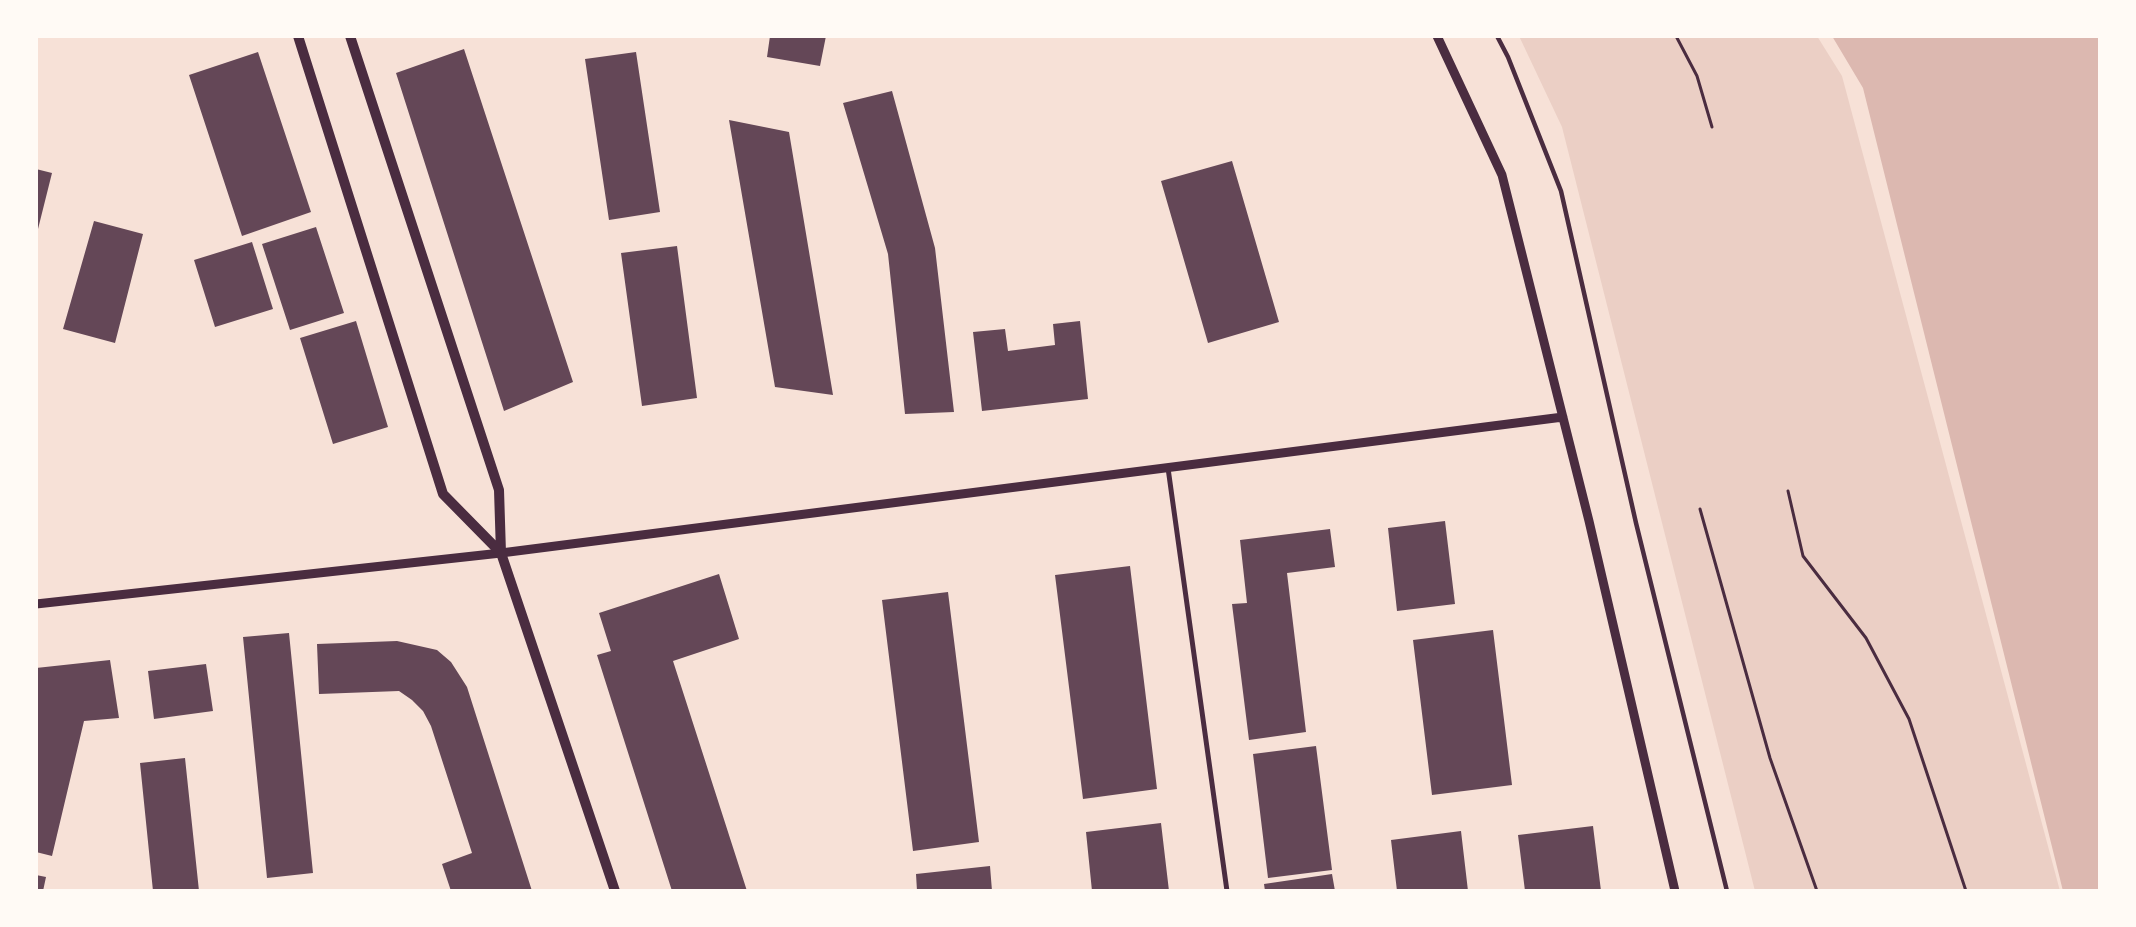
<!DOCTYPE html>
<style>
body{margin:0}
#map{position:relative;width:2136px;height:927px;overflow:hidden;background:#f7e1d7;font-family:"Roboto Serif",serif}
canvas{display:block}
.frame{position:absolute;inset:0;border:38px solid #fffaf5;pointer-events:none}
</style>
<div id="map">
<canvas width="2136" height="927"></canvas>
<div class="frame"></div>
</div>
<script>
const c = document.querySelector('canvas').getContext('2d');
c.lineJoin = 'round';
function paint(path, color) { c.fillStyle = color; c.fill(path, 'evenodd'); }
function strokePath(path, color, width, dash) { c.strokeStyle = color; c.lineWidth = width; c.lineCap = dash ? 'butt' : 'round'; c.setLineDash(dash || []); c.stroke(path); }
const green = new Path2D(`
 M1519,36H1817L1842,76L2060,891H1755L1562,127Z`);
const water = new Path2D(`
 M1832,36H2100V891H2063L1863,88Z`);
const building = new Path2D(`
 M770,36H826L820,66L767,57Z
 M464,49L573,382L504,411L396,73Z
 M258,52L311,212L242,236L189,75Z
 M636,52L660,212L609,220L585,59Z
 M892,91L935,248L954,412L905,414L888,254L843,103Z
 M729,120L789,132L833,395L775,387Z
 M1232,161L1279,322L1208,343L1161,181Z
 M36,169L52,173L37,233H36Z
 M94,221L143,234L115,343L63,329Z
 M316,227L344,313L290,330L262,244Z
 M252,242L273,309L215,327L194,260Z
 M677,246L697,398L642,406L621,253Z
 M356,321L388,427L333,444L300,338Z
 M1080,321L1088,399L982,411L973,332L1005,329L1008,351L1055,345L1053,324Z
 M1445,521L1455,604L1397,611L1388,528Z
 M1330,529L1335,567L1287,573L1306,732L1249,740L1232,604L1247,603L1240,540Z
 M1130,566L1157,789L1083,799L1055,575Z
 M719,574L739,639L673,661L747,891H672L597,655L611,651L599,613Z
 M948,592L979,842L913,851L882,600Z
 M1493,630L1512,785L1432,795L1413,640Z
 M289,633L313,873L267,878L243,637Z
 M397,641L437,650L451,662L467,687L532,891H451L442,864L472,853L431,726L423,711L412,700L399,691L319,694L317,644Z
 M110,660L119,718L84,721L52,856L36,852V668Z
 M206,664L213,711L154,719L148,671Z
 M1316,746L1332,870L1268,878L1253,754Z
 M185,758L199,891H153L140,763Z
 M1161,823L1169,891H1092L1086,832Z
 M1593,826L1601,891H1525L1518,835Z
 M1461,831L1468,891H1397L1391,840Z
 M990,866L992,891H917L916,874Z
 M1332,874L1335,891H1265L1264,884Z
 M36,875L46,877L43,891H36Z`);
const path = new Path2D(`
 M1676,36L1697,76L1712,127
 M1788,491L1803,556L1866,638L1909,719L1966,891
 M1700,509L1770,758L1817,891`);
const pedestrian = new Path2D(`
 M1497,36L1508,57L1561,191L1636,523L1727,891`);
const minor = new Path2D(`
 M1168,468L1227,891`);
const tertiary = new Path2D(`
 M1437,36L1502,175L1589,521L1675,891
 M36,604L501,553L1563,417`);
const secondary = new Path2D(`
 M298,36L443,494L501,553L499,490L350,36
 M501,553L615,891`);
paint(green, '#ebcfc5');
paint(water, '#dcb8b0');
paint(building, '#644757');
strokePath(path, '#4a2c40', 3);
strokePath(pedestrian, '#4a2c40', 4.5);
strokePath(minor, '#4a2c40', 5);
strokePath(tertiary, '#4a2c40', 9);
strokePath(secondary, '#4a2c40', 10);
</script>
